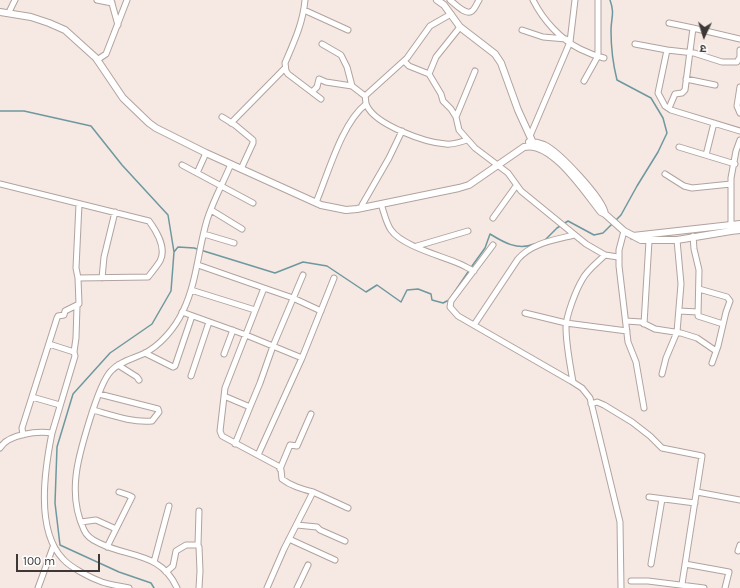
<!DOCTYPE html>
<meta charset="utf-8">
<style>
body{margin:0}
#map{position:relative;width:740px;height:588px;overflow:hidden;background:#f6e8e2;font-family:Karla,"Noto Sans Devanagari",sans-serif}
canvas{display:block}
.north{position:absolute;left:684px;top:16px;width:40px;height:40px;-webkit-text-stroke:3px #fff;paint-order:stroke;rotate:184deg;font-size:11px;font-weight:700;line-height:16px;text-align:center;color:#3d3735}
.north::after{content:'';display:block;margin:auto;width:14px;height:18px;background:#3d3735;clip-path:polygon(50% 0,100% 100%,50% 72%,0 100%)}
.scale{position:absolute;left:16px;top:554px;width:84px;height:18px;box-sizing:border-box;border:2px solid #3d3735;border-top:0;padding-left:5px;font-size:12px;line-height:14px;white-space:nowrap;color:#3d3735;-webkit-text-stroke:3px #fff;paint-order:stroke}
</style>
<div id="map">
<canvas width="740" height="588"></canvas>
<div class="north">उ</div>
<div class="scale">100 m</div>
</div>
<script>
const c = document.querySelector('canvas').getContext('2d');
c.lineJoin = 'round';
function strokePath(path, color, width, dash) { c.strokeStyle = color; c.lineWidth = width; c.lineCap = dash ? 'butt' : 'round'; c.setLineDash(dash || []); c.stroke(path); }
const stream = new Path2D(`
 M610,0C615,14 611,17 611,31C611,48 613,64 617,80L651,98L663,118L667,133L658,152L637,186L621,215L616,220
 M0,111H24L91,126L122,165L168,215L174,252L171,291L152,324L110,353L73,394L57,447L55,503L60,545L119,572L151,583L154,588
 M545,240L557,228L568,221L594,235L603,233L613,223
 M174,252L178,247L194,248L275,273L303,262L327,266L366,292L377,285L401,302L407,290L418,289L431,294L432,300L443,303L449,300L468,272
 M472,266L485,248L490,234C503,242 518,251 534,244`);
const minor = new Path2D(`
 M97,0L112,3
 M111,0L118,25
 M305,0C303,23 294,42 285,63L286,71L288,74L321,99
 M450,0C455,4 466,16 472,11C475,9 477,3 479,0
 M533,0C543,20 560,39 580,49C588,53 596,56 604,58
 M10,10L15,0
 M304,10L348,30
 M669,23L693,28
 M522,30L543,37L566,39
 M322,44L341,55L347,67L352,86L365,96L407,58L430,26L451,14
 M635,44L667,50
 M740,50V57L737,62H722L694,53L667,50L658,93L665,106L671,110L740,131
 M97,60L106,54L127,0
 M404,61L409,66L429,74L441,94L443,101L451,109L456,117L459,130L475,148L508,173L521,191L586,244L605,255L618,257
 M429,74L436,57L460,27
 M686,79L715,85
 M584,81L598,56V0
 M740,87L737,106L740,113
 M312,92L317,87L319,79L326,82L352,86
 M365,96C366,99 365,103 367,106C376,125 426,143 446,144C453,145 460,142 467,140
 M669,108L675,94L682,93L685,90L693,28L740,39
 M222,117L235,125L253,140V143L241,169
 M456,117L475,71
 M231,123L285,68
 M530,136L570,42L575,0
 M679,147L735,164
 M706,155L714,123
 M182,165L253,203
 M197,173L206,153
 M665,174L684,186L692,188L731,184
 M0,184L149,221C157,232 167,248 160,261C157,266 152,272 148,277L78,278L76,268L79,204
 M317,200C329,171 342,123 366,104
 M381,204C384,212 386,223 391,230C402,246 442,256 460,264C465,266 469,269 474,271
 M362,205L389,158L402,131
 M211,210L242,229
 M493,218L516,186
 M731,224V178L736,151L740,140
 M624,231L619,250V266L628,342L636,362L644,408
 M204,234L234,243
 M693,236L694,249L699,270L698,316L723,324
 M493,245L451,301L450,307L458,316L571,381L582,388L590,398L620,522L621,588
 M417,246L468,231
 M198,265L264,288L225,388L220,431L222,436L280,467L281,470L282,479C291,486 302,489 313,492L284,549L267,588
 M102,278L104,257L115,212
 M264,288L293,298L321,311
 M699,289L727,297L730,301L726,312L718,346L712,363
 M191,290L255,310
 M679,311L698,312
 M182,312L246,335L302,358
 M525,313L566,323L627,331
 M626,321L641,322L655,329L681,333L697,338L716,351
 M644,324L649,241
 M474,325L518,259C532,243 554,240 574,235
 M49,344L74,352L75,356L52,433
 M74,352L76,338L77,306
 M145,353L173,367L175,366L192,316
 M224,354L233,330
 M118,365L137,377L139,380
 M662,374L666,358L677,332L681,284L677,240
 M191,376L209,322
 M573,382C570,364 566,345 566,327C566,316 576,290 582,280C587,270 597,263 605,255
 M224,396L250,407L235,444
 M32,397L60,405
 M591,404L597,402L604,405L632,422L650,436L662,448L702,456L682,584
 M250,407L260,383L273,346L303,275
 M93,410C111,415 133,423 152,421L159,412L158,409L99,394
 M23,435L22,428L57,318L58,316L64,315L65,311L79,304L78,278
 M0,448C8,434 37,431 52,433C45,468 35,530 63,559C71,568 91,578 102,582C111,585 120,586 129,588
 M258,455L302,358L334,278
 M280,469L290,445L297,446L311,414
 M313,492L348,508
 M697,492L740,500
 M649,497L695,503
 M81,522L96,520L116,529
 M297,525L317,527L320,530L345,541
 M289,539L335,560
 M198,545L199,511
 M107,547L132,497L128,495L119,492
 M738,551L740,545
 M154,562L169,506
 M651,564L662,499
 M685,564L729,572L725,588
 M166,572L173,566L176,551L186,545H198L199,547L200,571L199,588
 M631,581H648L704,588
 M38,588L53,547
 M177,588C161,552 129,558 99,543C92,540 87,537 84,530C76,513 74,494 76,476C78,456 98,384 111,371C119,362 132,359 143,354C160,346 175,328 183,311C197,282 198,250 207,220C213,201 223,183 231,164
 M297,588L308,565`);
const tertiary = new Path2D(`
 M437,0L444,5L460,27L495,54L501,63L518,110L534,145
 M0,12L31,17L49,23L65,30L96,58L123,98L149,123L156,128L206,153L321,205L346,210L357,209L459,188L469,185L524,147C552,140 586,194 601,212L605,214L624,231L641,240H677L731,231L740,230
 M529,142C534,142 539,143 544,145C559,152 603,199 605,214
 M633,236L740,224`);
strokePath(stream, '#6e989f', 1.5);
strokePath(minor, '#b1a39e', 7);
strokePath(tertiary, '#b1a39e', 8);
strokePath(minor, '#fff', 5);
strokePath(tertiary, '#fff', 6);
</script>
